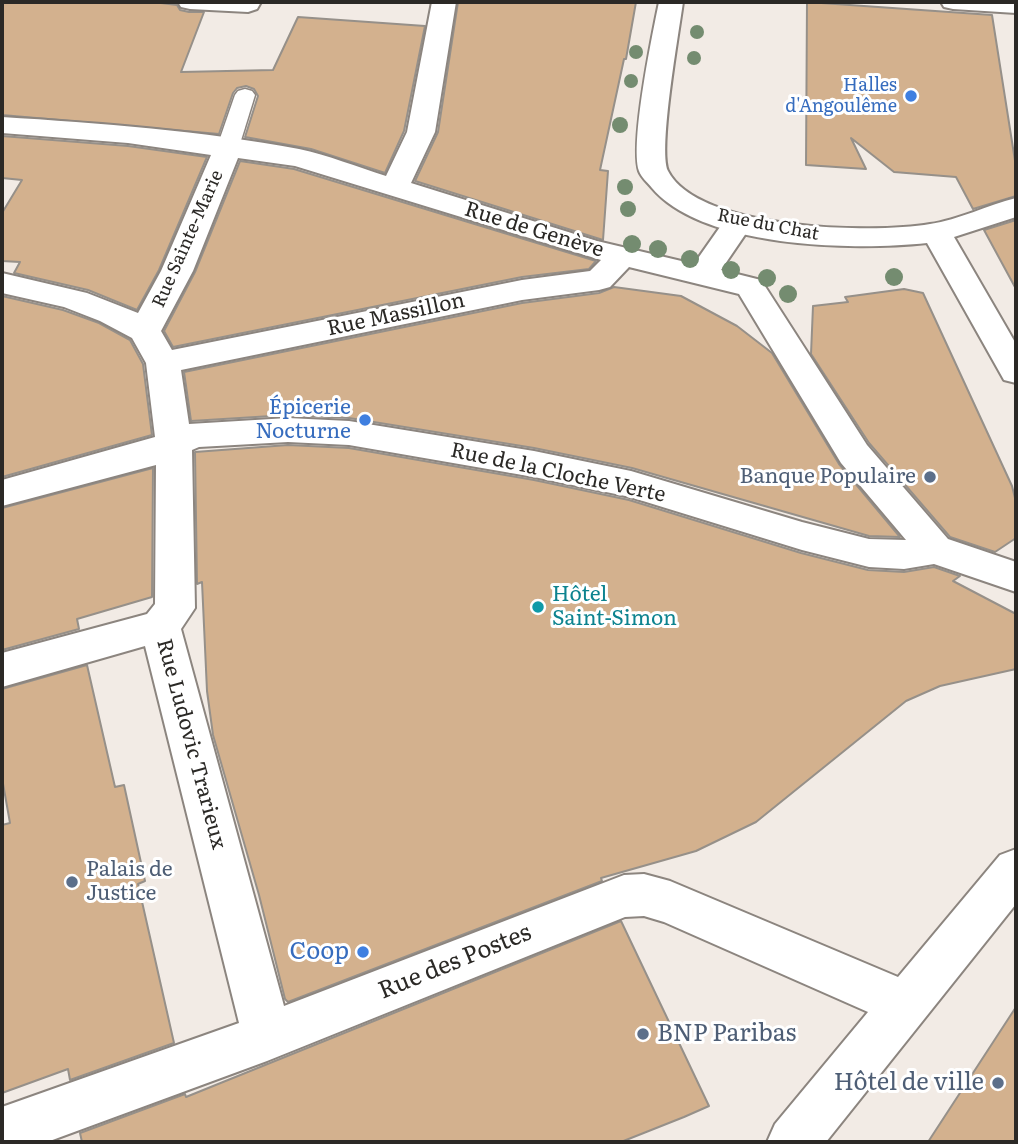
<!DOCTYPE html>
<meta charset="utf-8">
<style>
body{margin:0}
#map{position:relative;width:1018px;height:1144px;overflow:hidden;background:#f2ebe5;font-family:Literata,serif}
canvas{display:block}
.frame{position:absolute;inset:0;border:4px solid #2b2926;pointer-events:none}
</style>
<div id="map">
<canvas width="1018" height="1144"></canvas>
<div class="frame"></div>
</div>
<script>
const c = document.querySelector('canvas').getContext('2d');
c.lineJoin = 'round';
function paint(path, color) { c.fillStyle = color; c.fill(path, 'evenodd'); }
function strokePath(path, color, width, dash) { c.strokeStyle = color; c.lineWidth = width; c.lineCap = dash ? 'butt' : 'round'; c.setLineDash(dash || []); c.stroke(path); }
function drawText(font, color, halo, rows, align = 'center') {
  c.font = font + ' Literata,serif'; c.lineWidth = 6; c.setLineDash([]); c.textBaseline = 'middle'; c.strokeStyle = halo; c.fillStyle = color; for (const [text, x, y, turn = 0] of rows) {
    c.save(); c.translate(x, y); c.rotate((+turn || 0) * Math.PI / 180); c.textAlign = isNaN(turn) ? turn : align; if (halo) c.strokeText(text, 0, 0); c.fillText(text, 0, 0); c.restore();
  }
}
const building = new Path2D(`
 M2,2H153L177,5L180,10L189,12H204L181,72L273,70L298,17L425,26L404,131L385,173L311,149L245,137L258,96L254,89L246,86L237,88L233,93L219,134L2,115Z
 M458,2H636L626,59H624L600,170L608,171L603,240L415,181L438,132Z
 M807,2L992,15L1016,167V196L973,209L956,177L894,172L851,138L866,169L806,165Z
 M2,136L128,146L207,157L159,270L137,310L88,290L14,273L20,262L2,261V213L22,180L2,178Z
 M240,161L294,169L596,261L589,269L522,277L173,347L164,331L195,272Z
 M1016,220V289L984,230Z
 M614,287L681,296L737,326L772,353L839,464L900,537L869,536L632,468L534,448L349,418L288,415L191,421L184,372L522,303L599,293Z
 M904,289L923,293L1012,486L1016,502V538L995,552L950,537L869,443L811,354L813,306L848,302L845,297Z
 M2,296L63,310L99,323L130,340L143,364L152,435L2,477Z
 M288,445L349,448L534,480L629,500L801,553L868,570L904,572L934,567L960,576L953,581L1016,614V669L940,686L906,701L756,822L696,851L601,878L602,881L288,1002L285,999L259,895L213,735L207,691L202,582L197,584L195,452Z
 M153,468L152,597L77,619L79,629L2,650V508Z
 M87,665L115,787L124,785L145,881L138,884L174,1043L70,1080L68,1069L2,1093V825L10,823L2,778V689Z
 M621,921L709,1106L684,1117L621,1142H82L80,1133L185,1094L186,1097Z
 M1016,1007V1142H928Z`);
const lane = new Path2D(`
 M245,89L252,91L255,95L239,147L236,152H220L217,147L235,95L238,91Z`);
const street = new Path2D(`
 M178,2H261L257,9L248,12L190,9L181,7Z
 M432,2H456L435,132L411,183L597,241L694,264L727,217L738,214L749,217L753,223L721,270L761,280L867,445L948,539L1016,562V592L934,564L904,569L869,567L802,550L630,497L534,477L349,445L288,442L199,447L192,450L195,608L181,629L284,1006L624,875L644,874L670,881L898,977L1000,855L1016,849V904L826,1142H767L775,1124L868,1012L664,922L644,916L625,917L267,1061L47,1142H2V1107L239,1023L145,646L2,687V653L147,614L155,604L156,465L2,506V480L155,437L146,363L132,338L100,321L64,307L2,293V273L87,293L138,313L161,271L211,155L128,143L2,133V117C99,123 204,131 299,149C328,155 357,167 386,176L407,132ZM238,158L295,166L601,260L590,271L522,280L172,350L161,331L193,271ZM629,267L739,294L841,463L906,540L869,539L802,522L631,471L534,451L349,421L288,418L189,424L181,370L522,300L599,290L610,287Z`);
const secondary = new Path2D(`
 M659,2H683C679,32 658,149 668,171C698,230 873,234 930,224C959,220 987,205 1016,198V217L954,237L1016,344V383L1004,380L927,243C853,251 703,248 652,188C648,183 641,177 639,171C630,142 652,36 659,2Z
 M941,2H1016V13L953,9L944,7Z`);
const trees = [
 [697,32,7],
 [636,52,7],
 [694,58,7],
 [631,81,7],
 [620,125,8],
 [625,187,8],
 [628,209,8],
 [632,244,9],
 [658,249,9],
 [690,259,9],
 [731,270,9],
 [894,277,9],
 [767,278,9],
 [788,294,9]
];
const markers = [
 [911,96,7,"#3f7fe0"],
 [365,420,7,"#3f7fe0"],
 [930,477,7,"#5c6f8a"],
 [538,607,7,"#0f9aa8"],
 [72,882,7,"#5c6f8a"],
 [363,952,7,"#3f7fe0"],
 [643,1034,7,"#5c6f8a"],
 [998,1083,7,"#5c6f8a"]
];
const farShopnames = [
 ["Halles",897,86],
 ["d'Angoulême",897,107]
];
const farStreetnames = [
 ["Rue du Chat",768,225,11],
 ["Rue Sainte-Marie",188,239,-66]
];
const streetNames = [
 ["Rue de Genève",534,230,17],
 ["Rue Massillon",396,315,-12],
 ["Rue de la Cloche Verte",558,473,12],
 ["Rue Ludovic Trarieux",191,744,75]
];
const shopNames = [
 ["Épicerie",351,408],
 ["Nocturne",351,432]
];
const serviceNames = [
 ["Banque Populaire",916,477],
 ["Palais de",86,870,"left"],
 ["Justice",86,894,"left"]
];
const cultureNames = [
 ["Hôtel",552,595],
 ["Saint-Simon",552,619]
];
const nearShopnames = [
 ["Coop",349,952]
];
const nearStreetnames = [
 ["Rue des Postes",455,962,-22]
];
const nearServicenames = [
 ["BNP Paribas",657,1034],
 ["Hôtel de ville",984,1083,"right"]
];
paint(building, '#d3b18e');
strokePath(building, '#969089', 2);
strokePath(lane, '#8c857f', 3);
strokePath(street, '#8c857f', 4);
strokePath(secondary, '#8c857f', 4);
paint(lane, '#fff');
paint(street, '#fff');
paint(secondary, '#fff');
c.fillStyle = '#748c70';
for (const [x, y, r] of trees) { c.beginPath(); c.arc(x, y, r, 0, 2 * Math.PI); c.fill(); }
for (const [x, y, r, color] of markers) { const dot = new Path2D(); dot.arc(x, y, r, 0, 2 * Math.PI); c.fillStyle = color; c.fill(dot); strokePath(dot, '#fff', 2.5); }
drawText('18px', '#366cbe', '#fff', farShopnames, 'right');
drawText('18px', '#2b2926', '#fff', farStreetnames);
drawText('21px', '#2b2926', '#fff', streetNames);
drawText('21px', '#366cbe', '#fff', shopNames, 'right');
drawText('21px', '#4e5e75', '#fff', serviceNames, 'right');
drawText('21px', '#0d838f', '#fff', cultureNames, 'left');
drawText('24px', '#366cbe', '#fff', nearShopnames, 'right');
drawText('24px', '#2b2926', '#fff', nearStreetnames);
drawText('24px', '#4e5e75', '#fff', nearServicenames, 'left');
</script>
